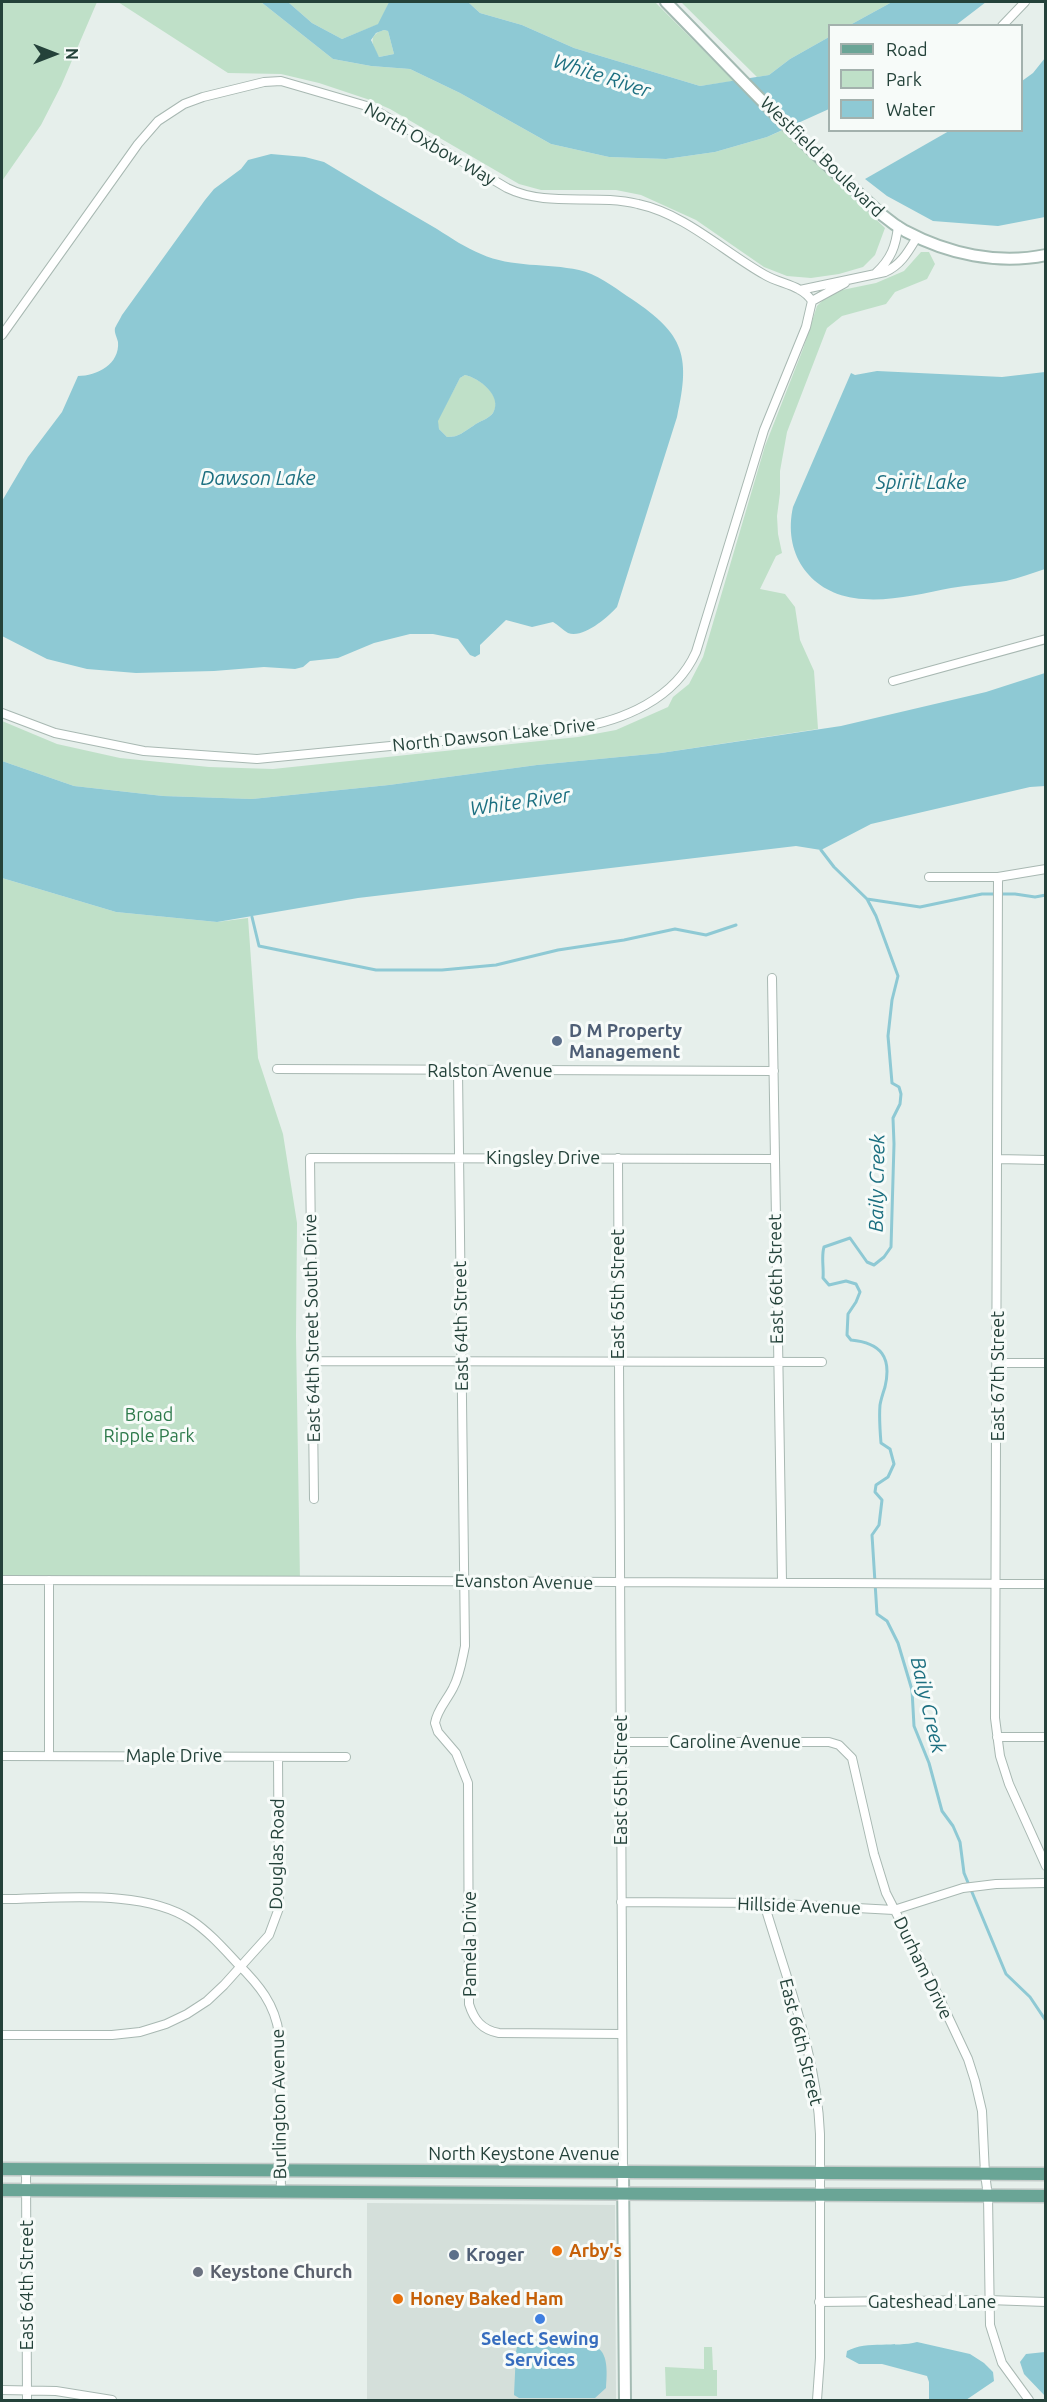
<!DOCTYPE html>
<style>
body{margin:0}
#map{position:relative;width:1047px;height:2402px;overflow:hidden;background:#e6efeb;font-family:Ubuntu,sans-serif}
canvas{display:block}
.frame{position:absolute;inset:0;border:3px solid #24423a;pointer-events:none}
.legend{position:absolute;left:828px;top:24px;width:195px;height:108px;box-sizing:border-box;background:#f7fbf9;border:2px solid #a3b1ad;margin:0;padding:8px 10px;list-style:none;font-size:18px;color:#24423a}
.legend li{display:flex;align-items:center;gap:12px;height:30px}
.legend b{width:30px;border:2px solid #a3b1ad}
.north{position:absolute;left:24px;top:24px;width:60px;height:60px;-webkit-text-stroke:4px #f7fbf9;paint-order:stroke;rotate:90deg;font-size:16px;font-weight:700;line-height:24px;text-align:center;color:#24423a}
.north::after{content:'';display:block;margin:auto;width:21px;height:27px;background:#24423a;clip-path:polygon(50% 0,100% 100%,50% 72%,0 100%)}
</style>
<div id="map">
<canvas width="1047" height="2402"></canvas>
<div class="frame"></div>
<ul class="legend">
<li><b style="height:8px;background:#6aa596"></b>Road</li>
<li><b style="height:16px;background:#bfe0c8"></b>Park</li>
<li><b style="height:16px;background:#8ec9d4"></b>Water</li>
</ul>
<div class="north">N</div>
</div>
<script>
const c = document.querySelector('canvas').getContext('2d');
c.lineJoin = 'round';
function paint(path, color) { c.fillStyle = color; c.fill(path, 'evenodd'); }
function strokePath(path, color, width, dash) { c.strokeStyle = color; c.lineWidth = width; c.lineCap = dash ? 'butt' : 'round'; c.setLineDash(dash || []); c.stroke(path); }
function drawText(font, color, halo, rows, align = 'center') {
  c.font = font + ' Ubuntu,sans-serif'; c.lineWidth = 6; c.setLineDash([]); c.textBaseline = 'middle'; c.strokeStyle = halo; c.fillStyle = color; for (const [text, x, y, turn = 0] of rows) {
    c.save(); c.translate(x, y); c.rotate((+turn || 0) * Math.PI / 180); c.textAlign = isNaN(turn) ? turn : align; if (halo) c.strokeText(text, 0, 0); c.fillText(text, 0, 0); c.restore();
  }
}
const built = new Path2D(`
 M367,2203L615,2205L616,2400H367Z`);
const green = new Path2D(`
 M2,2H97L61,86L41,125L2,181Z
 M118,2H261L333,59L371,66L410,69L460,93L551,144L609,157L666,159L715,152L767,137L783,130L885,228L875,255L863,267L839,274L811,278L787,276L764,267L696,220L641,195L616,190H541L519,184L390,109L367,99L319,83L281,74L228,73Z
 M288,2H389L379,24L342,39L312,23Z
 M468,2H655L734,81L700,86L574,48L522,25L480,13Z
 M681,2H892L850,25L830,26L829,37L790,59L769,75L757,77Z
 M384,30L388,31L394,54L379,57C372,45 367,35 384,30Z
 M921,252H929L935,264L927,279L895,292L886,304L842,316L827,328L787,432L780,471V493L777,516L778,534L782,553L776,556L760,589L785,594L795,607L800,640L814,671L818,729L661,753L537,765L389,785L252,799L163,796L74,786L2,761V721L57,744L120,758L209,767L273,769L578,737L616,730L668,707L673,697L689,684L703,657L765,446L803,349L817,306L825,298L842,290L876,283L904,271Z
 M465,375C479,378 504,396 493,413C489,419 479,421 473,426C463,432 460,437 447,437L439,429L437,421L460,378Z
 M2,878L116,912L217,922L248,918L258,1058L283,1134L297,1223L296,1336L300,1581L2,1580Z
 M704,2347H712L713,2370H717V2396H666L665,2367L704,2369Z`);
const water = new Path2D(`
 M261,2H288L312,23L342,39L378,24L389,2H468L480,13L522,25L574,48L700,86L769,75L790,59L829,37V109L767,137L715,152L666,159L609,157L551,144L460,93L410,69L371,66L333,59ZM384,30L388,31L394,54L379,57L371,40L376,33Z
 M892,2H986L956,25H850Z
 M1045,58V217L998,226L933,221L887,196L865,179L949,131L1022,130V81L1033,73Z
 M271,154L305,157L324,162C362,185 399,207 437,229C451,238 466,248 481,254C512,268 547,263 579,270C596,274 613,286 627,296C682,332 692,352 677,417L617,607C608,617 583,639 568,633C563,630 558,625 553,622L532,627L506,620L480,645V654L475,657L470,655L458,639L433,634H410L374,643L338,658L310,661L303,667L295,669L264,667L214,671L136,673L87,669L47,659L2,636V501L28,457L62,412L78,376C97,376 120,364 118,342C117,337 114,333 115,328C117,324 120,319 122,315L205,200L214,189L241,169L248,160ZM465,375C479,378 503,396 493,413C489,419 479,421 473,426C463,432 460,437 447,437L439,429L438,421L460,378Z
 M877,371L1002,377L1045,372V569C1032,573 1019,578 1006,581C988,584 969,585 951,588C921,594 885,603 854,598C808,591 783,552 793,507L851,373L855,375Z
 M1045,673V786L1030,787L871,824L821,850L796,846L358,898L217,922L116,912L2,878V761L74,786L163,796L252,799L389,785L537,765L661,753L841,726L986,692Z
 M917,2342L970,2354L984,2363L993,2372L994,2381L966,2400H929V2382L927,2376L882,2364H859L846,2357L847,2351C868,2340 895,2348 917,2342Z
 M522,2345L594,2346C609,2351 607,2373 606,2388L595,2398H519L514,2395L516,2352L517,2347Z
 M1045,2352H1046L1045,2396L1024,2374L1020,2362L1026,2354Z`);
const stream = new Path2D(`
 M821,850L834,867L867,899L876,916L898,976L892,1000L888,1036L892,1083L899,1087L901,1094L900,1104L893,1118L894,1144L891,1247L884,1257L874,1265L867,1262L850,1238L824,1247C821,1257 824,1267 823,1278L829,1285L846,1281L856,1284L860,1292L856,1302L848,1314L847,1335L851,1340C881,1343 892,1357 885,1387C883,1393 881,1399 880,1405C879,1417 880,1431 881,1443L890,1449L894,1464L888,1477L876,1485L875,1492L882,1500L879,1525L872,1535L877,1614L887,1621L898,1643L912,1690L914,1726L929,1763L942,1811L953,1826L960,1842L964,1873L1006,1974L1030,1997L1046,2021
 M867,899L920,907L982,894H1015L1035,897L1046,895
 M252,917L259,946L376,970H442L496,965L558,950L624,940L675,929L706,935L736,925`);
const street = new Path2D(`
 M1002,26L1025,2
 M876,273C891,259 896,246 898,226
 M800,290L885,272C901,265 908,252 917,237
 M812,301L845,283
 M2,335L138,144L158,121L184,104L203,97L264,82L281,81L370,107L507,188C548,208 595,193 638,204C685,214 724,252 765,275C780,284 802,285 812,301L806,327L764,430L696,652C675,699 623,721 575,728L257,759L144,751L55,733L2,713
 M893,681L1046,639
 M929,877H998L1046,869
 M998,877L995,1718L1000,1756L1009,1784L1046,1866
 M772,978L782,1581
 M277,1069L774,1071
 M458,1071L465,1646C462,1660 460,1675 453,1688C447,1700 437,1710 435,1723L438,1732L456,1753L468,1783L469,2004C474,2020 482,2030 499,2033L622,2034
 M618,1158L623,2172
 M997,1159L1046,1160
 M313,1361L822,1362
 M998,1363H1046
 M314,1499L310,1158L775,1159
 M2,1580C350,1581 697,1581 1046,1584
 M997,1737H1046
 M620,1742H829L839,1745L852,1758L874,1854L886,1893L937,1993L968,2059L975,2081L982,2111L985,2174L988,2196L990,2325L1002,2363L1029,2400
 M2,1756L346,1757
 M49,1756V1580
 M2,1899C58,1899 143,1888 191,1920C209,1932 223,1948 238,1964C259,1985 275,2004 279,2034L281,2192
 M621,1902L764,1903L894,1910L963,1888L996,1884L1046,1883
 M764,1903C786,1978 817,2055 820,2134V2358L817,2400
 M2,2035H112L140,2032L166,2024L187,2014L207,2001L224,1985L269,1935L279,1908L278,1757
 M26,2169L27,2400
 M819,2302L988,2300L1046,2302
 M2,2390L56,2391L112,2400`);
const secondary = new Path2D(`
 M666,2C725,62 783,125 846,182C866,199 882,218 905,231C948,254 998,265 1046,255
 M623,2172L625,2400`);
const primary = new Path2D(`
 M2,2169L1046,2174
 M2,2190L1046,2196`);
const markers = [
 [557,1041,6,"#5c6f8a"],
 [557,2251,6,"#e8710a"],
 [454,2255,6,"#5c6f8a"],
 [198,2272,6,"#6b7280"],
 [398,2299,6,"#e8710a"],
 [540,2319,6,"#3f7fe0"]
];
const streetNames = [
 ["North Oxbow Way",430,144,30],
 ["Westfield Boulevard",822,157,44],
 ["North Dawson Lake Drive",494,735,-6],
 ["Ralston Avenue",490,1071],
 ["Kingsley Drive",543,1158],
 ["East 66th Street",776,1279,-91],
 ["East 65th Street",618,1294,-90],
 ["East 64th Street",461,1326,-91],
 ["East 64th Street South Drive",312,1328,-91],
 ["East 67th Street",998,1376,-90],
 ["Evanston Avenue",524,1582,1],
 ["Caroline Avenue",735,1742],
 ["Maple Drive",174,1756],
 ["East 65th Street",621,1780,-90],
 ["Douglas Road",277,1854,-89],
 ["Hillside Avenue",799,1906,2],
 ["Pamela Drive",470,1944,-90],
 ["Durham Drive",923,1968,64],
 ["East 66th Street",801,2042,76],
 ["Burlington Avenue",279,2104,-91],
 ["North Keystone Avenue",524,2154],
 ["East 64th Street",27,2285,-90],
 ["Gateshead Lane",932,2302]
];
const serviceNames = [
 ["D M Property",569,1031],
 ["Management",569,1052],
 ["Kroger",466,2255]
];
const parkNames = [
 ["Broad",149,1415],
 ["Ripple Park",149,1436]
];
const foodNames = [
 ["Arby's",569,2251],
 ["Honey Baked Ham",410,2299]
];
const worshipNames = [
 ["Keystone Church",210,2272]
];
const shopNames = [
 ["Select Sewing",540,2339],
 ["Services",540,2360]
];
const waterNames = [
 ["White River",602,76,18],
 ["Dawson Lake",258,478],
 ["Spirit Lake",921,482],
 ["White River",520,802,-8],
 ["Baily Creek",877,1183,-89],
 ["Baily Creek",928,1705,77]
];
paint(built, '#d4dfda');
paint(green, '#bfe0c8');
paint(water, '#8ec9d4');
strokePath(stream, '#8ec9d4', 3);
strokePath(street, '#a8b8b2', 10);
strokePath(secondary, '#a4bbb3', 14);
strokePath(primary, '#c2cac8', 15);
strokePath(street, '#fff', 8);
strokePath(secondary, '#fff', 10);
strokePath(primary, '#6aa596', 12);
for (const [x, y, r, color] of markers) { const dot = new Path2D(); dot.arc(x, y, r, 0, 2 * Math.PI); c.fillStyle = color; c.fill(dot); strokePath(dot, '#f7fbf9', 2); }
drawText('18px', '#24423a', '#f7fbf9', streetNames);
drawText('bold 18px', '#4e5e75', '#f7fbf9', serviceNames, 'left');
drawText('18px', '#2d7a4b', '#f7fbf9', parkNames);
drawText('bold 18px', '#c56008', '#f7fbf9', foodNames, 'left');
drawText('bold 18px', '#5b616d', '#f7fbf9', worshipNames, 'left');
drawText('bold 18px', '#366cbe', '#f7fbf9', shopNames);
drawText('italic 20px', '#1c6f80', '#f7fbf9', waterNames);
</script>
